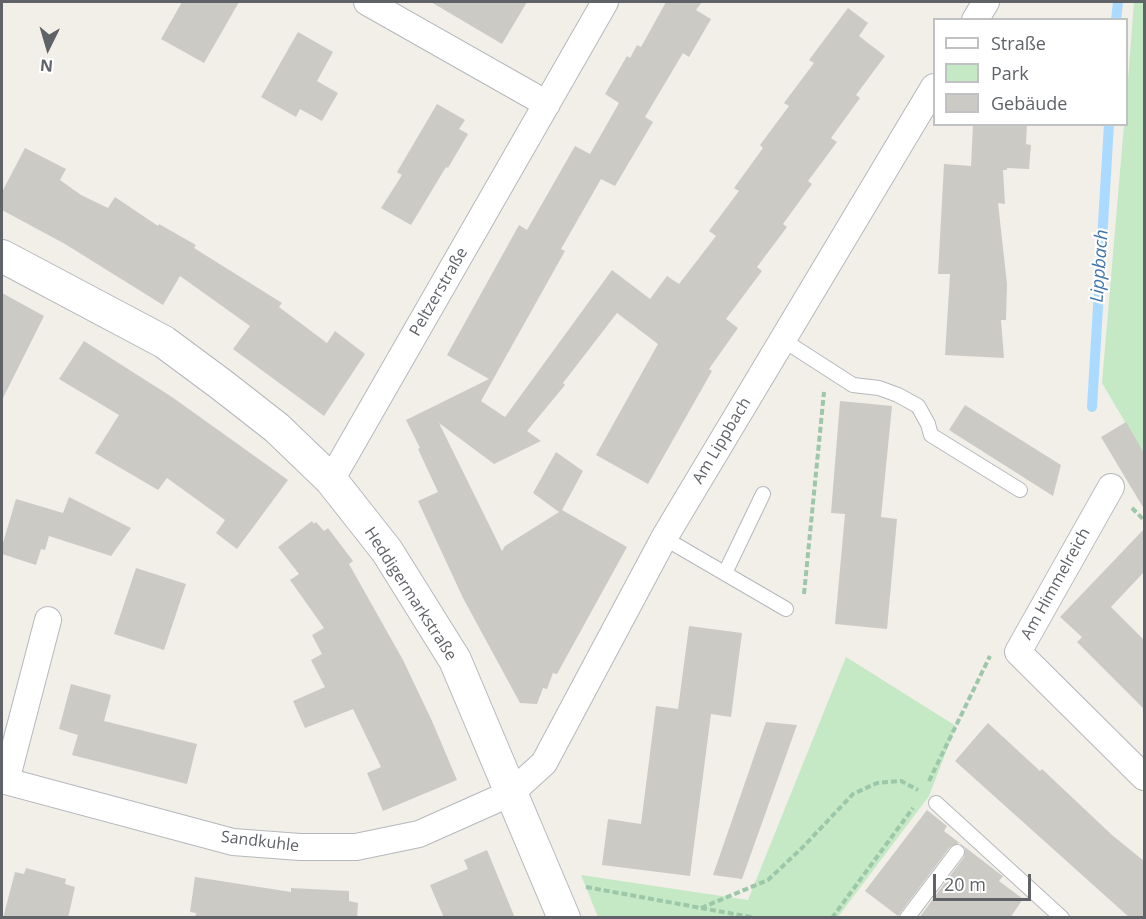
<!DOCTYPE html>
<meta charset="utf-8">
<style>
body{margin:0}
#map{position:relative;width:1146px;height:919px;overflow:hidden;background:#f1efe8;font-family:"Open Sans",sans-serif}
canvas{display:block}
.frame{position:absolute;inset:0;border:3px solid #5f6368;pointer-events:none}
.legend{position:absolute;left:933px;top:18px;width:195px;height:108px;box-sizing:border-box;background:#fff;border:2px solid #bfc1c3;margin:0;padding:8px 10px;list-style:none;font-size:18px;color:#5f6368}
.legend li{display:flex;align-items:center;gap:12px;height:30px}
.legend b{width:30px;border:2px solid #bfc1c3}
.north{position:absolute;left:18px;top:18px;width:60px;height:60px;-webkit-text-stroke:4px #fff;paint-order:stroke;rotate:185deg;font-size:16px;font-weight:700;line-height:24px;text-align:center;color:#5f6368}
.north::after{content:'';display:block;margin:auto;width:21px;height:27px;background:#5f6368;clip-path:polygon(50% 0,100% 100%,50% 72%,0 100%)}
.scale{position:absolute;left:933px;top:874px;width:98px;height:27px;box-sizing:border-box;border:3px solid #5f6368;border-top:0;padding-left:8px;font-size:18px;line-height:21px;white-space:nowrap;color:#5f6368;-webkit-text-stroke:4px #fff;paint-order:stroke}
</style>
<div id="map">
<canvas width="1146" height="919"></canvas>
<div class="frame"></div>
<ul class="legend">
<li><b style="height:8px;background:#fff"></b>Straße</li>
<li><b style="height:16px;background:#c5e8c5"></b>Park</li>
<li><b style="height:16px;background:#cccac5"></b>Gebäude</li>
</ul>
<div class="north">N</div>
<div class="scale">20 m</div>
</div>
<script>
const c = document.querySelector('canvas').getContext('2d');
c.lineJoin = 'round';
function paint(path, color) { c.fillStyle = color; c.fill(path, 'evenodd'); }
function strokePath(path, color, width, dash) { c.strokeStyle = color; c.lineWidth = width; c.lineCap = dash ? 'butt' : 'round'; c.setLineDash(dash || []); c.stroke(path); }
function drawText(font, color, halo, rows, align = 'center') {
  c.font = font + ' "Open Sans",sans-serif'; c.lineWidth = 4.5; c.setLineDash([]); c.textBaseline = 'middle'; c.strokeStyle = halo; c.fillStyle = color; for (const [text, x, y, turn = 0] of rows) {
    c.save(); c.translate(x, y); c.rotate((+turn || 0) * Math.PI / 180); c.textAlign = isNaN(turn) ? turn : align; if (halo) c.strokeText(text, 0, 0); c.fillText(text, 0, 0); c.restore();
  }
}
const green = new Path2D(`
 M1134,2H1144V454L1102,383L1124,125L1126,124L1127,93Z
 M846,657L956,726L929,796L838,917H598L581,875L748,900Z`);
const stream = new Path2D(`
 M1116,20L1118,2
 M1092,407L1109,124`);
const building = new Path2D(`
 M182,2H239L204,63L161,39Z
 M431,2H527L502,44Z
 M666,2H702L696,10L711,19L689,57L683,53L645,117L653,122L615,186L601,179L561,249L565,251L481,401L505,417L612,270L650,299L667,276L679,284L716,236L709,231L739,191L734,188L763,148L760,145L789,106L784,103L814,63L809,60L848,8L868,23L859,36L885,56L856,95L860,98L831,138L837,142L808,181L812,184L783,224L787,227L757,267L762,271L726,319L738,328L709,369L712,371L648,484L596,455L658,344L617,313L563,383L565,385L527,431L541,441L494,464L439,423L502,551L505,546L559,512L533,493L556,452L583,471L562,510L627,547L557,674L553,673L547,689L543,688L537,704L520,703L463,598L418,501L438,492L418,449L420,448L406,420L489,379L447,355L519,225L527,230L575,146L590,154L619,103L605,94L627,56L630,58L637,45L641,47Z
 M298,32L333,52L317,81L338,93L322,121L300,109L296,117L261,97Z
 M437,104L465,120L459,129L468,134L448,168L446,167L411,225L381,208L402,175L397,172Z
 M973,124H1027L1026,144L1031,145L1029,169L1007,168V170H1003L1005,204L998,203L1007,284L1006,320H1001L1004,358L945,355L950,274H938L944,164L971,166Z
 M25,148L66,169L60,180L81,195L108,208L115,197L158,226L159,224L196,245L194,248L282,303L279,307L327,343L335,331L365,354L324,416L233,349L250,326L180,276L163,305L65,244L2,210V192Z
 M2,293L44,316L2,400Z
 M84,341L172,397L288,480L237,549L216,533L225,520L167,478L158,490L95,453L119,415L59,379Z
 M840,401L892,406L881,517L897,519L887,629L835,624L845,514L831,513Z
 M965,405L1061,465L1053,496L949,430Z
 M1126,422L1144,453V509L1101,437Z
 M69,497L131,528L111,556L49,536L45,550L41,549L36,565L2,554V546L16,499L63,513Z
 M312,521L314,524L316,522L324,531L328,528L353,561L349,564L403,660L432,721L457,780L383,811L367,773L381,767L353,709L305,728L293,701L325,687L311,660L322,654L312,635L324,628L290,580L299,574L278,547Z
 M1144,529V572L1111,607L1144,640V709L1077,642L1082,637L1060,617Z
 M136,568L186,584L164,650L114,634Z
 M689,626L742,633L731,717L711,714L690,876L602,865L608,819L641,824L656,706L678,709Z
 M71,684L111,695L104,721L197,744L187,784L72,755L78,735L59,729Z
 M766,722L797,725L742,879L713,875Z
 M988,723L1040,771L1042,769L1112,835L1144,861V918H1130L955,761Z
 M927,810L947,826L944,831L1000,874L1003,876L999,881L1023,899L1010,918H919L964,857L965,848L959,843L950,847L898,916L865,891Z
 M487,850L515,918H444L430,885L468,869L464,860Z
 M26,868L66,879L65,884L75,887L68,918H3L15,872L24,874Z
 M195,877L291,892V888L349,891V901L358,903L357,918H195L196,913L190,912Z`);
const path = new Path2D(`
 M1132,508L1144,520
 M804,594L824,392
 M929,781L990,656
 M586,887L756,918
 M701,908L768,880L802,848L853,794L877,783L901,781L918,790
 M832,918L913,808`);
const service = new Path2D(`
 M783,340L853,385L879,388L898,395L918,406L928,424L931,435L1020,490
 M664,538L786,609
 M725,573L763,494
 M936,803L1062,918
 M907,918L957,852`);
const minor = new Path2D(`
 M367,2L547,104
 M975,20L986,2
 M331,480L605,2
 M1111,487L1018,652L1144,777
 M2,780L233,842L300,847H356L419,834L511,793L544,763L664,538L934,87
 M6,781L48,620`);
const tertiary = new Path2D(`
 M2,256L164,342L222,385L277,428L331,480L387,551L455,660L564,918`);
const streetNames = [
 ["Peltzerstraße",439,292,-60],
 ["Am Lippbach",722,441,-59],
 ["Am Himmelreich",1056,584,-61],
 ["Heddigermarkstraße",410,594,57],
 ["Sandkuhle",260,842,7]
];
const waterNames = [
 ["Lippbach",1100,266,-86]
];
paint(green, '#c5e8c5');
strokePath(stream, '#aadaff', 10);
paint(building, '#cccac5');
strokePath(service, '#b5b8bc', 16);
strokePath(minor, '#b5b8bc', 28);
strokePath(tertiary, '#b5b8bc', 34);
strokePath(path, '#9cc7a9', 4, [6, 3]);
strokePath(service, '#fff', 14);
strokePath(minor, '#fff', 26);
strokePath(tertiary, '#fff', 32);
drawText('16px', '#5f6368', '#fff', streetNames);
drawText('italic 18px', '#4174aa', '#fff', waterNames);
</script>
